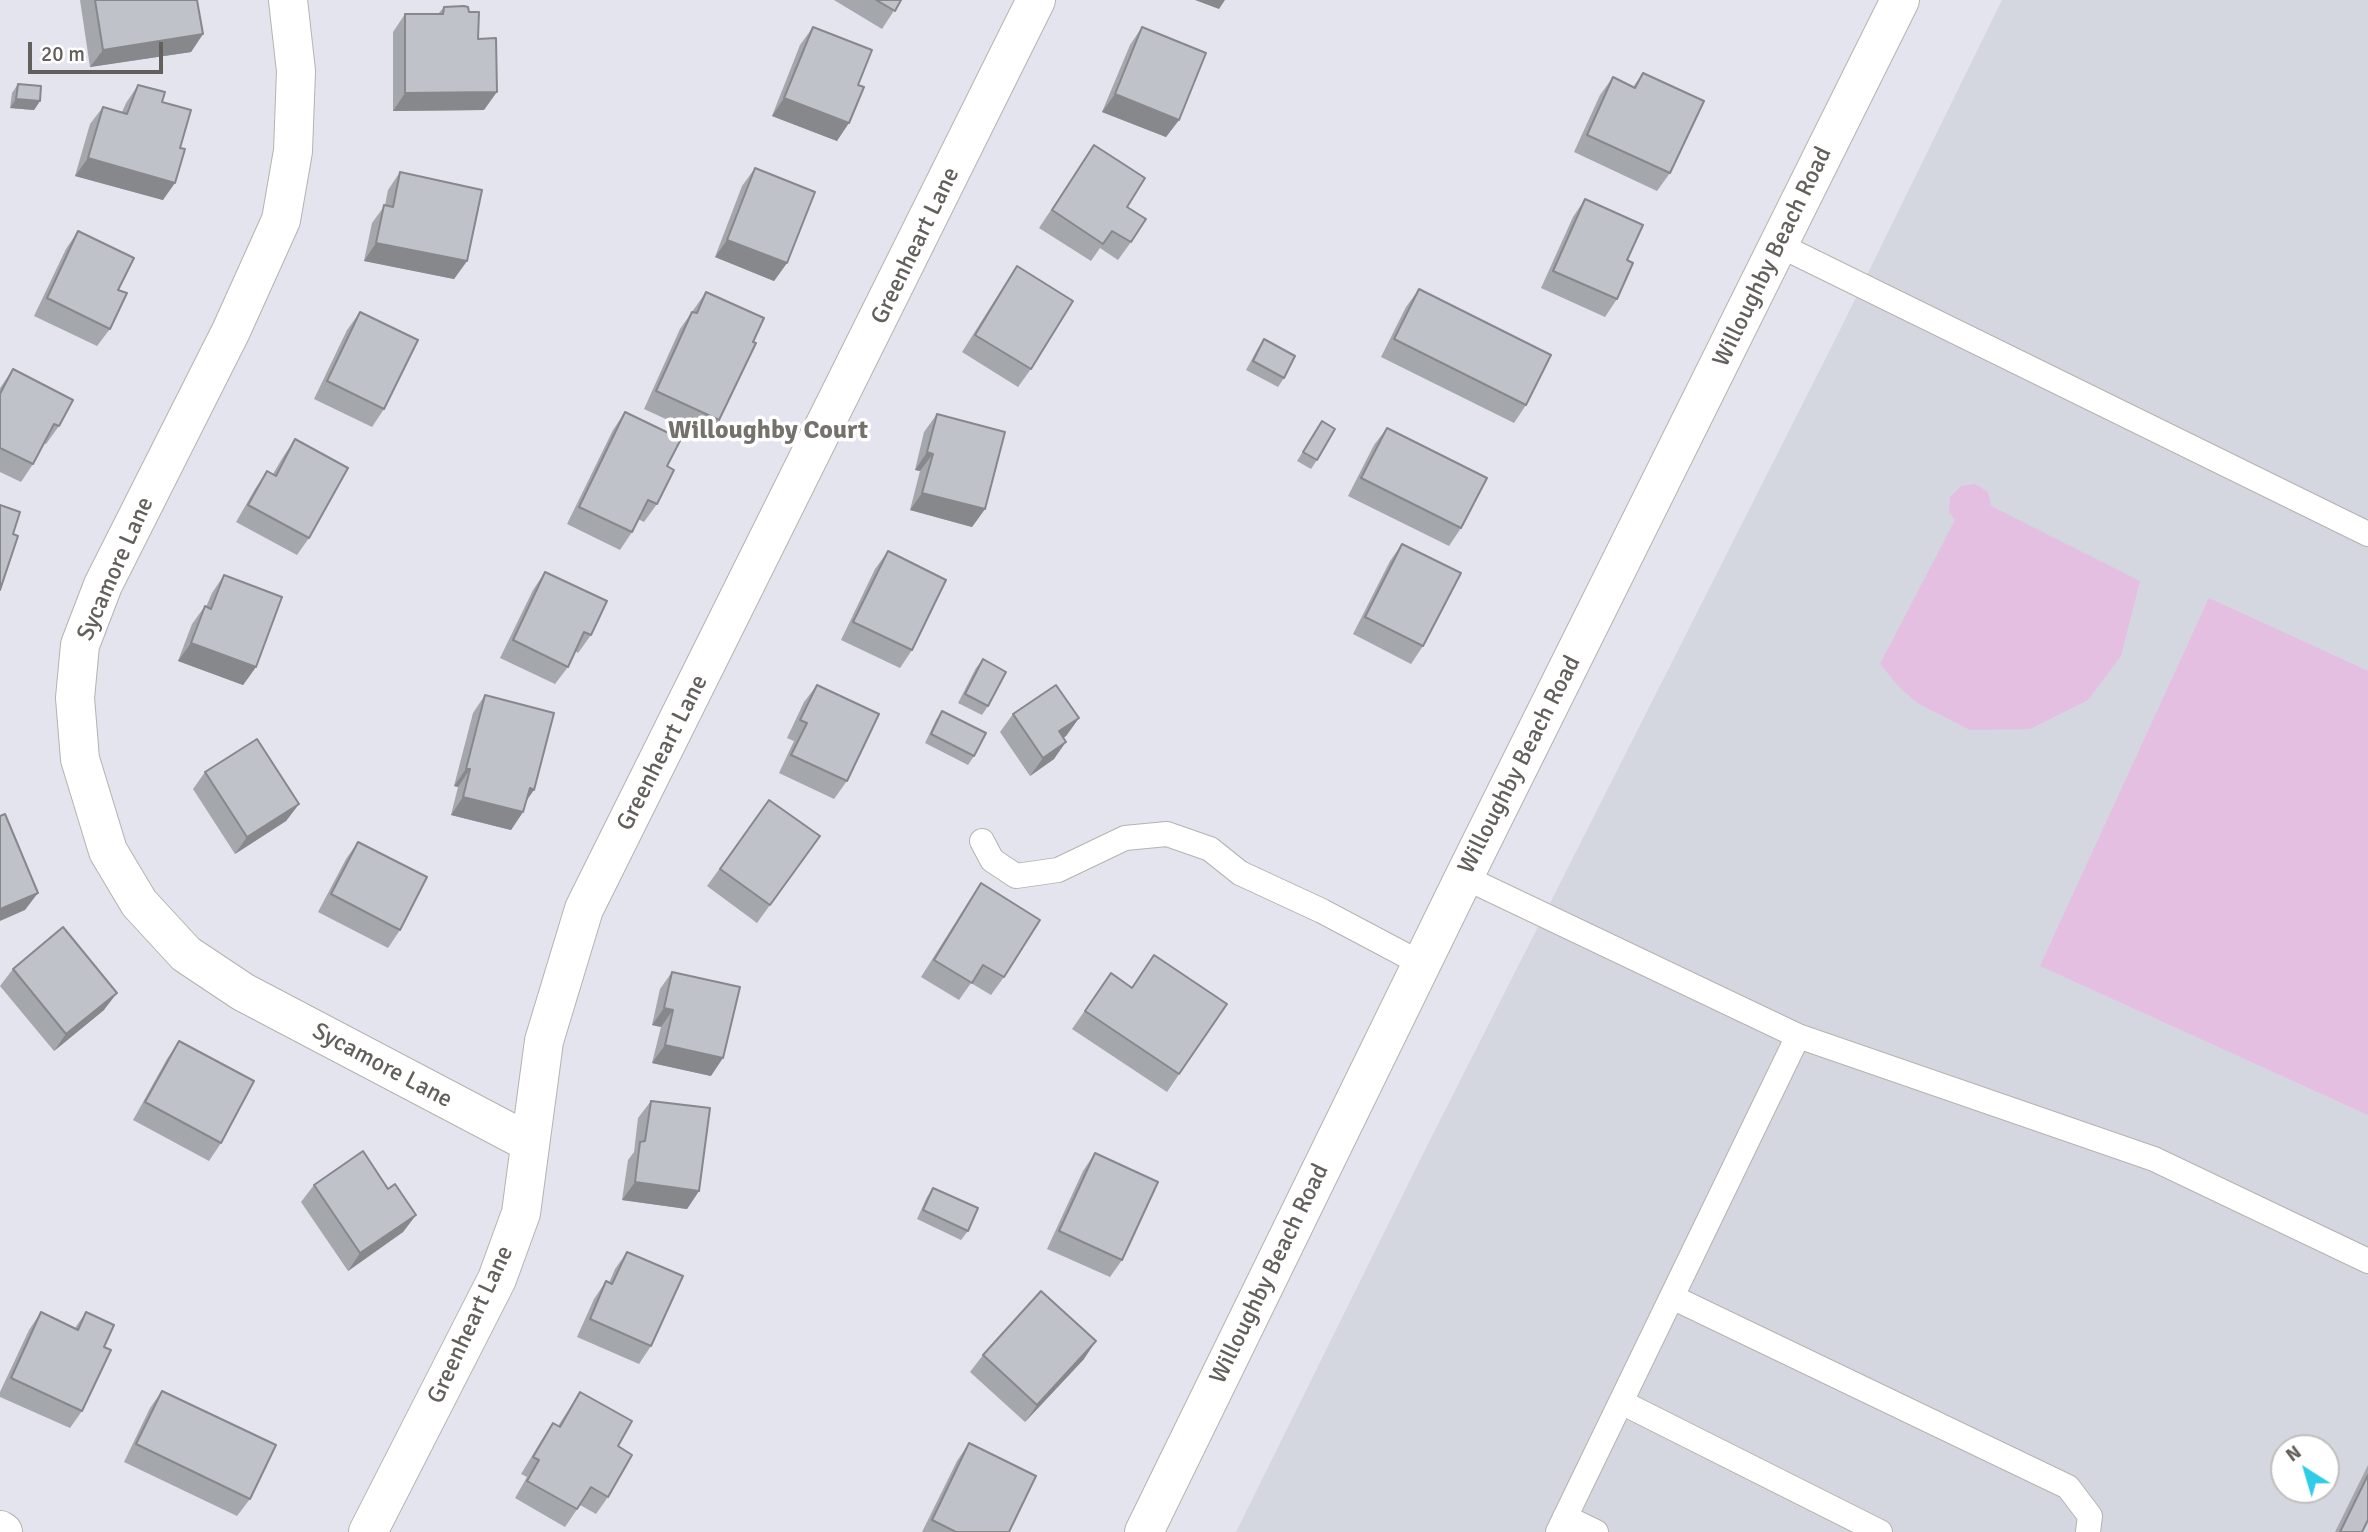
<!DOCTYPE html>
<style>
body{margin:0}
#map{position:relative;width:2368px;height:1532px;overflow:hidden;background:#e3e4ee;font-family:Signika,sans-serif}
canvas{display:block}
.north{position:absolute;left:2270px;top:1434px;width:70px;height:70px;box-sizing:border-box;background:#fff;border:2px solid #c1bfbd;border-radius:50%;rotate:323deg;font-size:19px;font-weight:700;line-height:28px;text-align:center;color:#63605b}
.north::after{content:'';display:block;margin:auto;width:24px;height:32px;background:#2fcce8;clip-path:polygon(50% 0,100% 100%,50% 72%,0 100%)}
.scale{position:absolute;left:28px;top:42px;width:135px;height:32px;box-sizing:border-box;border:4px solid #63605b;border-top:0;padding-left:9px;font-size:21px;line-height:24px;white-space:nowrap;color:#63605b;-webkit-text-stroke:5px #fff;paint-order:stroke}
</style>
<div id="map">
<canvas width="2368" height="1532"></canvas>
<div class="north">N</div>
<div class="scale">20 m</div>
</div>
<script>
const c = document.querySelector('canvas').getContext('2d');
c.lineJoin = 'round';
function paint(path, color) { c.fillStyle = color; c.fill(path, 'evenodd'); }
function strokePath(path, color, width, dash) { c.strokeStyle = color; c.lineWidth = width; c.lineCap = dash ? 'butt' : 'round'; c.setLineDash(dash || []); c.stroke(path); }
function drawText(font, color, halo, rows, align = 'center') {
  c.font = font + ' Signika,sans-serif'; c.lineWidth = 7; c.setLineDash([]); c.textBaseline = 'middle'; c.strokeStyle = halo; c.fillStyle = color; for (const [text, x, y, turn = 0] of rows) {
    c.save(); c.translate(x, y); c.rotate((+turn || 0) * Math.PI / 180); c.textAlign = isNaN(turn) ? turn : align; if (halo) c.strokeText(text, 0, 0); c.fillText(text, 0, 0); c.restore();
  }
}
const education = new Path2D(`
 M2002,0H2368V1532H1236L1425,1150L1837,336ZM2284,1448H2326V1490H2284Z`);
const green = new Path2D(`
 M1975,484L1988,492L1991,506L2140,581L2121,656L2088,700L2030,729L1970,730L1919,704L1901,689L1880,664L1955,520L1949,512L1950,497L1961,486Z
 M2209,598L2368,671V1115L2040,966Z`);
const lane = new Path2D(`
 M1779,245L2368,534
 M982,841L992,860L1016,876L1058,870L1125,838L1167,834L1210,849L1240,873L1322,911L1422,964
 M1464,877L1798,1036L2154,1159L2368,1261
 M1672,1297L2068,1487L2090,1516L2088,1532
 M1621,1402L1880,1532
 M1565,1517L1596,1532
 M1558,1532L1798,1036`);
const street = new Path2D(`
 M288,0L296,71L293,151L281,220L231,331L103,585L80,645L75,698L80,759L108,851L139,903L186,954L243,992L530,1143
 M0,1530L3,1532
 M368,1532L497,1279L521,1213L544,1041L584,909L1036,0`);
const secondary = new Path2D(`
 M1144,1532L1464,877L1900,0`);
const wall = new Path2D(`
 M80,0H197L203,34L191,52L90,67Z
 M834,0H901L882,29Z
 M444,7L469,12L478,39L484,110L393,111V32L405,14H438Z
 M813,27L858,85L837,141L772,116L800,45Z
 M1142,27L1179,120L1166,137L1102,112L1130,45Z
 M1643,73L1670,173L1657,191L1574,152L1600,95L1613,77L1633,87Z
 M18,84L40,101L34,110L10,108L12,93Z
 M138,85L162,102L180,148L163,200L75,176L90,124L103,107L122,112L126,103Z
 M1094,145L1127,207L1131,242L1118,260L1100,248L1091,261L1039,228Z
 M755,168L787,263L774,281L715,257L742,186Z
 M400,172L467,261L454,279L364,261L372,223L385,205L388,190Z
 M1585,199L1627,260L1617,299L1605,317L1541,288L1573,217Z
 M78,231L118,290L110,329L97,346L34,316L66,249Z
 M1017,266L1031,369L1018,387L962,352L1005,284Z
 M1419,289L1526,405L1514,423L1381,357L1406,307Z
 M706,292L753,342L719,420L707,438L644,409L680,329Z
 M360,312L384,409L372,427L314,399L347,330Z
 M1264,339L1284,378L1278,387L1246,370L1258,348Z
 M13,369L59,426L46,444L44,443L33,464L21,482L0,472V388Z
 M625,412L667,466L657,504L644,522L638,519L632,532L620,550L567,524L613,430Z
 M937,414L985,509L972,527L910,510L920,471L915,470L924,432Z
 M1322,421L1317,460L1311,469L1297,461Z
 M1387,428L1461,528L1449,546L1348,496L1374,445Z
 M295,439L309,538L297,555L236,522L255,489L267,471L273,474L283,457Z
 M1402,544L1423,646L1411,664L1353,634L1390,561Z
 M888,551L912,650L900,668L841,640L875,569Z
 M545,572L591,635L578,653L575,651L568,667L555,684L500,658L533,590Z
 M224,575L256,667L243,685L178,661L192,624L205,606L206,607L212,593Z
 M983,659L988,706L982,715L958,703L976,668Z
 M817,685L847,781L834,799L779,773L794,741L787,738L804,702Z
 M485,695L526,801L523,812L511,830L451,815L458,787L454,786L473,713Z
 M942,711L974,756L968,765L925,743L936,720Z
 M1013,714L1079,718L1066,736L1063,738L1054,759L1030,776L1000,732Z
 M205,772L299,804L286,821L235,854L193,789Z
 M769,800L820,836L757,923L707,886Z
 M358,842L400,930L388,948L318,912L346,859Z
 M981,883L1004,977L991,995L971,983L959,1000L921,977L969,901Z
 M13,969L104,1010L54,1051L0,986Z
 M672,972L711,1076L652,1063L661,1027L652,1025L660,989Z
 M1111,973L1132,988L1227,1004L1167,1092L1072,1029Z
 M179,1041L221,1143L209,1161L133,1120L167,1059Z
 M651,1101L699,1191L687,1209L622,1200L628,1160L634,1152L638,1118Z
 M1095,1153L1122,1260L1110,1277L1047,1249L1083,1171Z
 M314,1185L388,1189L416,1215L403,1232L348,1271L301,1202Z
 M933,1188L968,1231L961,1240L917,1219L927,1197Z
 M627,1252L651,1346L639,1364L577,1337L594,1299L606,1281L609,1283L615,1269Z
 M41,1312L75,1328L86,1312L104,1347L82,1411L70,1428L0,1397V1392L29,1330Z
 M983,1355L1084,1359L1025,1422L970,1372Z
 M162,1391L250,1499L237,1516L124,1462L150,1408Z
 M580,1392L618,1446L608,1497L596,1514L580,1505L565,1527L515,1498L527,1477L521,1474L541,1441L553,1423L558,1426Z
 M969,1443L1009,1532H922L957,1461Z
 M2368,1465V1520L2362,1532H2335Z`);
const shadedWall = new Path2D(`
 M1195,0H1225L1219,9Z
 M203,34L191,52L90,67L103,50Z
 M497,92L484,110L393,111L405,93Z
 M1115,94L1179,120L1166,137L1102,112Z
 M784,98L849,123L837,141L772,116Z
 M16,99L40,101L34,110L10,108Z
 M88,158L175,183L163,200L75,176Z
 M727,240L787,263L774,281L715,257Z
 M376,243L467,261L454,279L364,261Z
 M927,452L933,454L920,471L915,470Z
 M922,493L985,509L972,527L910,510Z
 M191,643L256,667L243,685L178,661Z
 M1079,718L1066,736L1047,749L1059,731Z
 M1066,742L1054,759L1030,776L1043,758Z
 M466,769H470L458,787L454,786Z
 M530,788L534,790L522,807Z
 M463,797L523,812L511,830L451,815Z
 M299,804L286,821L235,854L247,837Z
 M38,893L25,910L0,921V909Z
 M117,993L104,1010L54,1051L66,1034Z
 M664,1008L673,1010L661,1027L652,1025Z
 M665,1045L723,1058L711,1076L652,1063Z
 M635,1182L699,1191L687,1209L622,1200Z
 M416,1215L403,1232L348,1271L360,1253Z
 M1096,1341L1084,1359L1025,1422L1037,1405Z`);
const building = new Path2D(`
 M95,0H197L203,34L103,50Z
 M876,0H901L895,11Z
 M464,6L468,7L469,12H479L478,39L496,38L497,92L405,93V14H443L444,7Z
 M813,27L872,50L858,85L864,87L849,123L784,98Z
 M1142,27L1206,53L1179,120L1115,94Z
 M1643,73L1704,101L1670,173L1587,135L1613,77L1635,88Z
 M18,84L41,86L40,101L16,99Z
 M138,85L165,92L162,102L191,110L180,148L185,149L175,183L88,158L103,107L127,114Z
 M1094,145L1145,178L1127,207L1146,219L1131,242L1112,231L1103,244L1052,210Z
 M755,168L815,192L787,263L727,240Z
 M400,172L482,190L467,261L376,243L384,205L393,207Z
 M1585,199L1643,225L1627,260L1633,263L1617,299L1553,271Z
 M78,231L134,258L118,290L127,293L110,329L47,298Z
 M1017,266L1073,301L1031,369L975,335Z
 M1419,289L1551,355L1526,405L1394,339Z
 M706,292L764,318L753,342L756,343L719,420L656,391L692,312L697,313Z
 M360,312L418,340L384,409L327,381Z
 M1264,339L1295,356L1284,378L1253,361Z
 M13,369L73,400L59,426L54,424L33,464L0,448V394Z
 M625,412L681,439L667,466L674,470L657,504L648,500L632,532L579,507Z
 M937,414L1005,432L985,509L922,493L933,454L927,452Z
 M1322,421L1335,429L1317,460L1303,452Z
 M1387,428L1487,478L1461,528L1361,478Z
 M295,439L348,468L309,538L248,505L267,471L276,476Z
 M0,505L20,512L13,534L18,536L0,590Z
 M1402,544L1461,573L1423,646L1365,617Z
 M888,551L946,580L912,650L853,622Z
 M545,572L607,601L591,635L584,632L568,667L513,640Z
 M224,575L282,597L256,667L191,643L205,606L211,609Z
 M983,659L1006,672L988,706L965,694Z
 M817,685L879,714L847,781L791,755L807,723L800,720Z
 M1056,685L1079,718L1059,731L1066,742L1043,758L1013,714Z
 M485,695L554,713L534,790L530,788L523,812L463,797L470,769H466Z
 M942,711L986,733L974,756L931,734Z
 M257,739L299,804L247,837L205,772Z
 M769,800L820,836L770,905L720,869Z
 M5,814L38,893L0,909V816Z
 M358,842L427,877L400,930L331,894Z
 M981,883L1040,920L1004,977L983,965L972,983L934,960Z
 M63,927L117,993L66,1034L13,969Z
 M1154,955L1227,1004L1179,1074L1085,1011L1111,973L1132,988Z
 M672,972L740,987L723,1058L665,1045L673,1010L664,1008Z
 M179,1041L254,1081L221,1143L145,1102Z
 M651,1101L710,1108L699,1191L635,1182L640,1142L645,1141Z
 M363,1151L388,1189L395,1184L416,1215L360,1253L314,1185Z
 M1095,1153L1158,1182L1122,1260L1059,1231Z
 M933,1188L978,1208L968,1231L923,1210Z
 M627,1252L683,1276L651,1346L590,1319L606,1281L612,1284Z
 M1041,1291L1096,1341L1037,1405L983,1355Z
 M41,1312L78,1330L86,1312L114,1325L104,1347L111,1350L82,1411L11,1378Z
 M162,1391L276,1445L250,1499L136,1444Z
 M580,1392L632,1421L618,1446L632,1455L608,1497L591,1487L577,1509L527,1481L539,1460L533,1457L553,1423L560,1427Z
 M969,1443L1036,1476L1009,1532H956L932,1520Z
 M2368,1475V1520L2362,1532H2340Z`);
const streetNames = [
 ["Greenheart Lane",916,246,-64],
 ["Willoughby Beach Road",1773,257,-64],
 ["Sycamore Lane",116,569,-66],
 ["Greenheart Lane",663,753,-63],
 ["Willoughby Beach Road",1520,765,-63],
 ["Sycamore Lane",382,1066,28],
 ["Willoughby Beach Road",1270,1274,-64],
 ["Greenheart Lane",471,1325,-65]
];
const neighbourhoodNames = [
 ["Willoughby Court",768,431]
];
paint(education, '#d4d6e0');
paint(green, '#e5bfe2');
strokePath(lane, '#b5b3ae', 26);
strokePath(street, '#b5b3ae', 40);
strokePath(secondary, '#b6b3ad', 40);
strokePath(lane, '#fff', 24);
strokePath(street, '#fff', 38);
strokePath(secondary, '#fff', 38);
paint(wall, '#a4a7ac');
paint(shadedWall, '#86888c');
paint(building, '#bfc2c8');
strokePath(building, '#86888c', 2);
drawText('24px', '#63605b', '#fff', streetNames);
drawText('bold 26px', '#75716c', '#fff', neighbourhoodNames);
</script>
